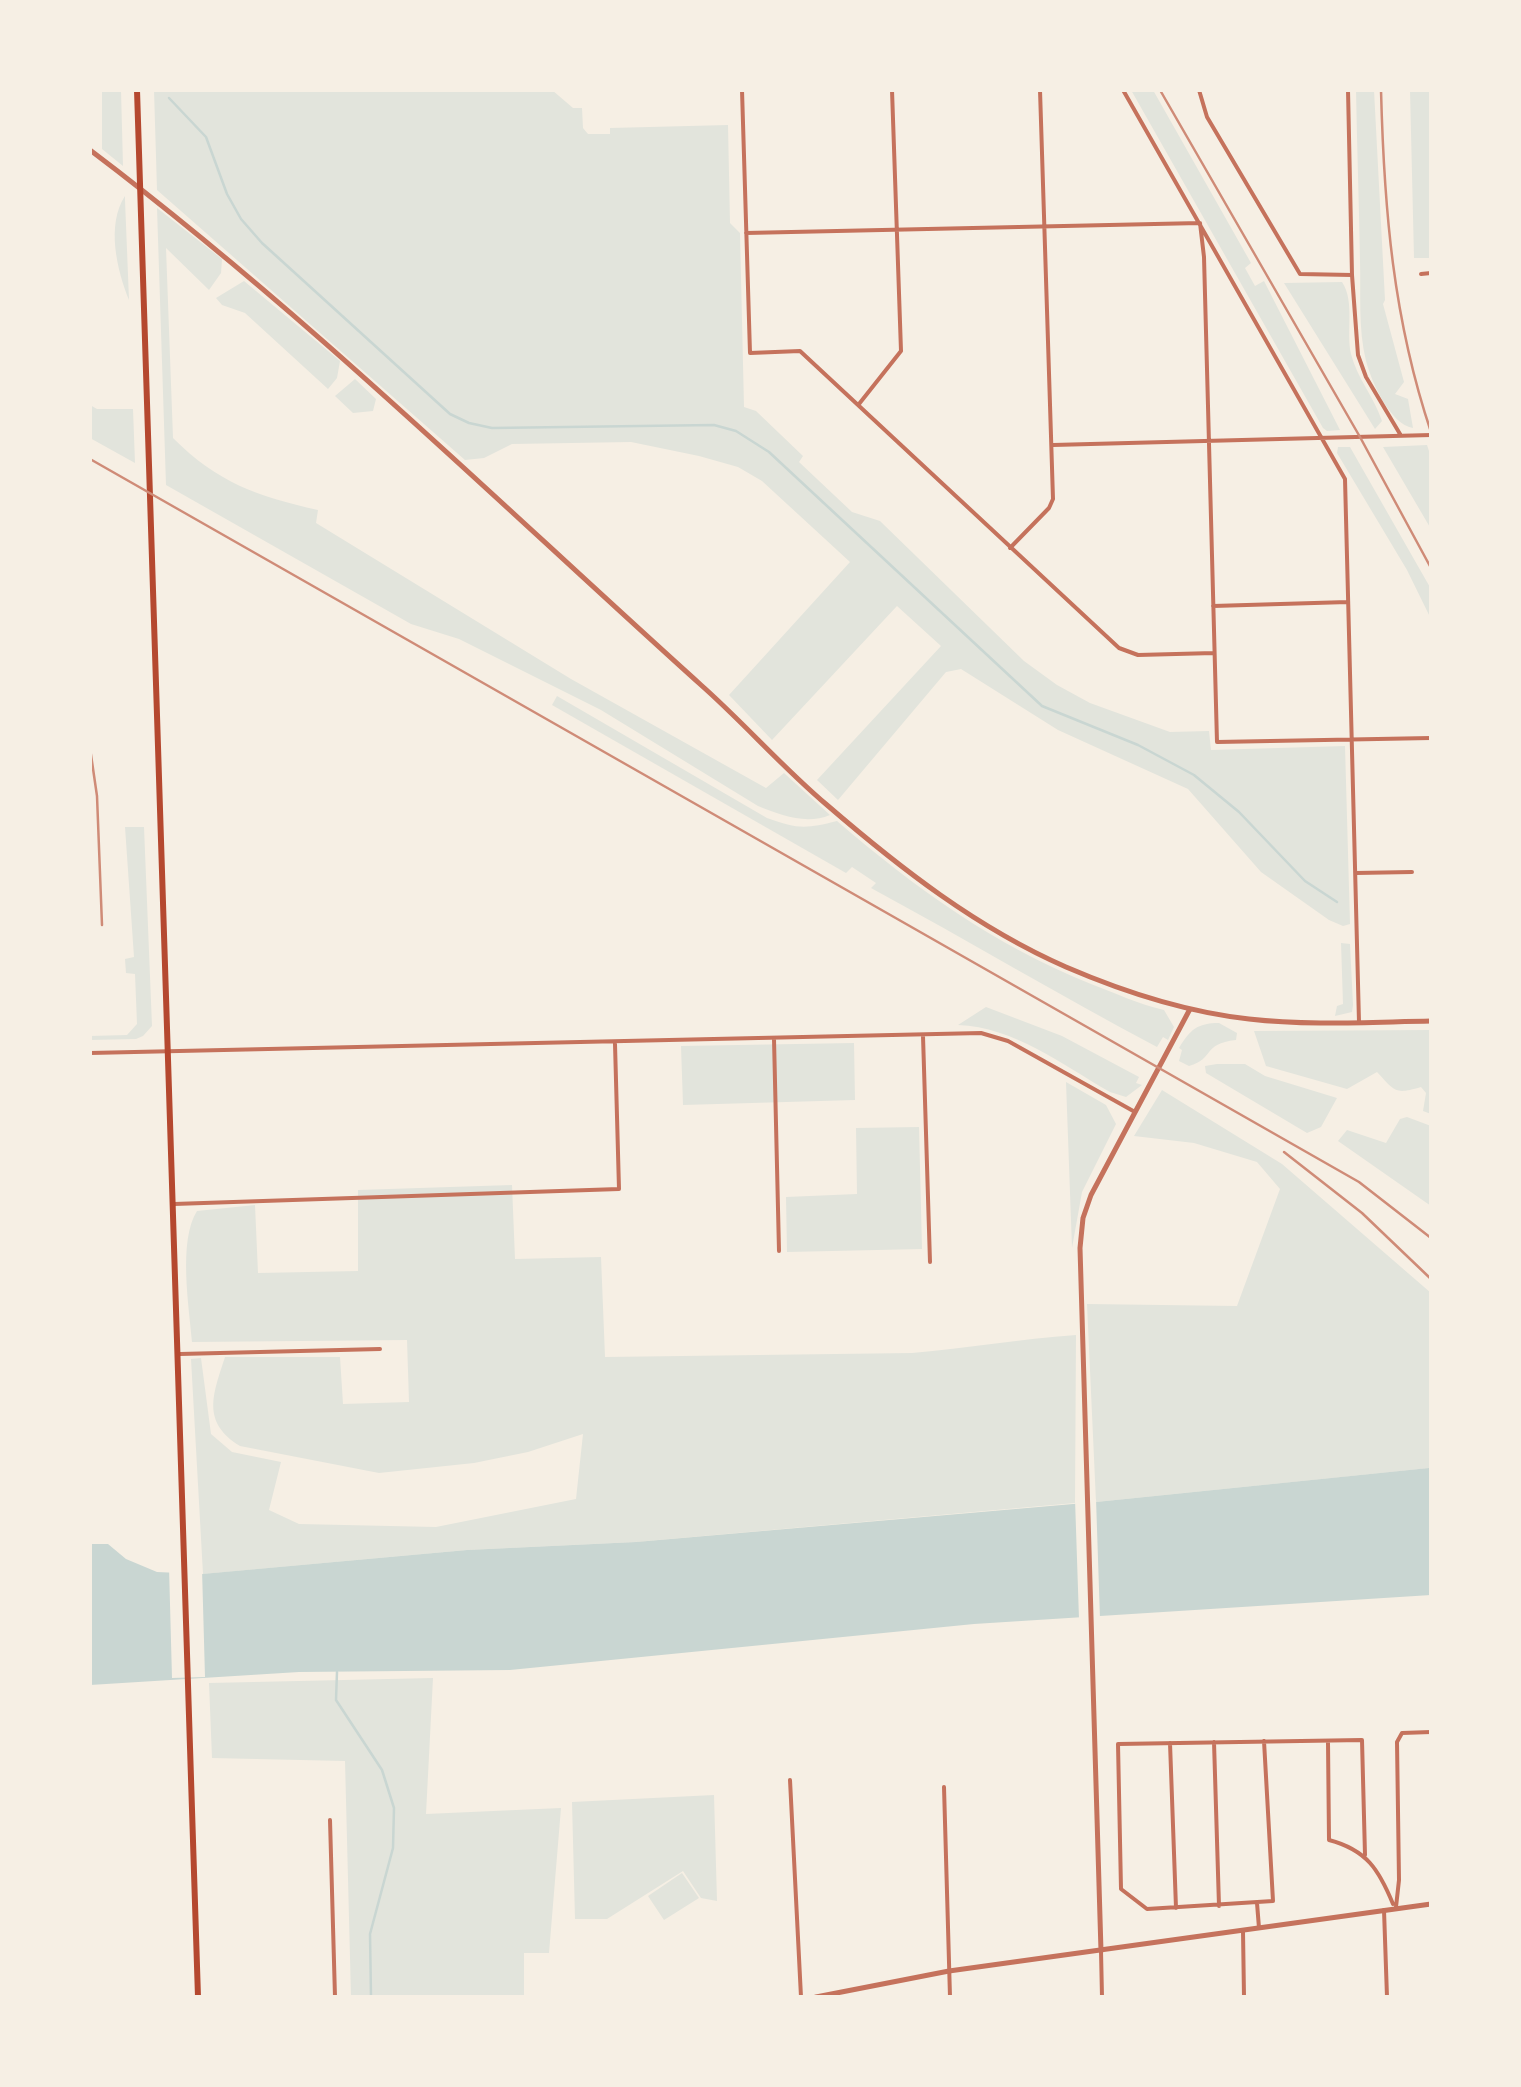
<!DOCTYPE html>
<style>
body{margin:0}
#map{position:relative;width:1521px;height:2087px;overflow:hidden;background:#f6efe4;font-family:Spectral,serif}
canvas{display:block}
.frame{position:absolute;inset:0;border:92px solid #f6efe4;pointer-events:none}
</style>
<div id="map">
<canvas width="1521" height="2087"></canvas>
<div class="frame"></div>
</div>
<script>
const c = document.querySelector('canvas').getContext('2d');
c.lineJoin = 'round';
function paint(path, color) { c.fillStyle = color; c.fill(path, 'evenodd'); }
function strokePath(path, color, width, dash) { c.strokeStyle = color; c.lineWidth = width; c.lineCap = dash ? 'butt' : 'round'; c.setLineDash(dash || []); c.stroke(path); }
const green = new Path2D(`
 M102,90H121L123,166L102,149Z
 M154,90H552L573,108H582L583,128L588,134H610V128L728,125L730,223L740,233L744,407L756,411L803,456L799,462L852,512L880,521L1024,661L1057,685L1090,703L1170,732L1209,731L1211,750L1345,746L1350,924L1343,926L1329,920L1261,872L1188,789L1058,730L961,669L946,672L838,800L817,780L941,646L897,606L772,740L729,695L850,562L762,481L738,467L699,456L631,442L512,444L484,458L465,460L157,190Z
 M1131,90H1153L1251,263L1245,268L1255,286L1264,281L1340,430L1327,431L1323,428Z
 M1356,90H1374L1385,300L1383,304L1404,382L1395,394L1408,399L1413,428C1390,424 1372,383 1366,361C1358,328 1361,295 1360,261C1359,204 1357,147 1356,90Z
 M1410,90H1431V258H1414Z
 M125,196V200L129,300C117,270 106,225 125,196Z
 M157,208L222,259L221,273L209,290L166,248L173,438C218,483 257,496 318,510L316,523L571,679L766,788L784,773L830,815C806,825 781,815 758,806L601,710L459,639L411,624L166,485Z
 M244,281L340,361L337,378L328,389L245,313L222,305L216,298Z
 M1342,282C1355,301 1346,332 1351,354C1357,378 1374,397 1382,421L1375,429L1284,283Z
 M355,379L376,399L373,411L353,413L335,396Z
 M90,405L97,409H133L135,463L90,438Z
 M1427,445L1431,457V529L1383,447Z
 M1350,447L1431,589V619L1407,570L1337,453L1338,447Z
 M557,696L767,818C797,829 806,829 837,821C915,888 994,945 1091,984C1115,993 1138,1004 1164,1010L1174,1027L1168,1040L1163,1037L1157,1047C1061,996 967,940 871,888L876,883L852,867L846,873L552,705Z
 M125,827H144L152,1026L143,1036L136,1039L90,1040V1036L127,1035L137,1024L135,974L126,973L125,959L134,957Z
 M1341,943L1350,944L1353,1005L1352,1012L1335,1016L1337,1006L1343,1004Z
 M986,1007L1062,1036L1139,1077L1136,1083L1142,1085L1126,1097L1110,1092C1061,1064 1014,1027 958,1025Z
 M1219,1023L1237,1033L1236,1040C1201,1044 1216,1058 1189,1066L1179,1061L1182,1050L1179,1048C1190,1030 1197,1023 1219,1023Z
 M1431,1030V1114L1423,1111L1426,1093L1421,1087C1394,1095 1395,1091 1377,1072L1347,1089L1266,1066L1254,1031Z
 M854,1043L855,1100L683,1105L681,1046Z
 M1217,1064H1245L1265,1076L1337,1098L1321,1127L1307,1133L1206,1073L1205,1066Z
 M1066,1082L1106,1105L1116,1124L1082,1192L1072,1248Z
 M1162,1090L1282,1164L1431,1293L1430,1468L1096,1502L1087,1304L1237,1306L1280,1189L1257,1162L1194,1143L1134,1136Z
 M1407,1117L1431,1126V1206L1338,1141L1347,1130L1386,1143L1400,1119Z
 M919,1127L922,1249L787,1252L786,1197L857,1194L856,1128Z
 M512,1185L515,1259L601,1257L605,1357L912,1353C967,1348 1020,1339 1076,1335L1075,1503L636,1542L467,1550L203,1574L191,1359L201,1358L211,1434L232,1452L281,1462L269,1510L299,1524L436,1527L576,1499L583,1434L528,1452L474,1463L379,1473L240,1446C201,1422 213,1394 225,1357H340L343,1404L409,1402L407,1340L192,1342C189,1306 178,1241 197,1211L255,1205L258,1273L358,1271V1190Z
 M433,1678L426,1814L561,1808L549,1953H524V1997H351L345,1761L212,1758L209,1683Z
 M714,1795L717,1901L701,1898L683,1871L607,1919H575L572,1802Z
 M682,1873L699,1898L664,1920L648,1896Z`);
const water = new Path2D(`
 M1431,1441V1595L974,1624L510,1670L299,1672L90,1685V1544H108L126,1559L157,1572L202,1574L467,1550L636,1542L1096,1502L1429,1468Z`);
const pier = new Path2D(`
 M1075,1499H1096L1100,1619H1079Z
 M169,1567L202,1569L205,1677L172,1678Z`);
const stream = new Path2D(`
 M169,98L206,137L227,194L241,219L262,243L450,414L469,423L492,428L714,425L736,431L769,452L1042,706L1138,745L1194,775L1239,812L1305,881L1337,902
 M337,1672L336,1700L382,1770L394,1808L393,1848L370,1934L371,1997`);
const minor = new Path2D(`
 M742,90L750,353L800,351L1119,648L1138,655L1214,653
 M1123,90L1345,479L1359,1022
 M1199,90L1207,117L1300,274L1352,275
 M1348,90L1352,275L1358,355L1366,377L1400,434
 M746,233L1200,223L1204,257L1217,742L1431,738
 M1421,274L1431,273
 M859,404L901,351L892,90
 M1053,445L1431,435
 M1010,548L1049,508L1053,499L1040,90
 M1213,606L1348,602
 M1356,873L1412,872
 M923,1036L930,1262
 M774,1039L779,1251
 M90,1053L981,1033L1008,1041L1135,1112
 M174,1204L619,1189L615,1044
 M180,1354L380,1349
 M1264,1741L1273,1901L1147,1909L1121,1889L1118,1744L1362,1740L1365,1855
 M1214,1742L1219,1906
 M1328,1742L1329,1840C1367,1850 1379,1870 1393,1904
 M1170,1743L1176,1908
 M790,1780L801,1997
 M944,1787L950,1997
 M330,1820L335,1997
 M1257,1903L1259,1928
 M1396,1907L1399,1880L1397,1742L1402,1733L1431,1732
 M1384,1910L1387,1997
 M1243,1931L1244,1997
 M1101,1951L1102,1997`);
const tertiary = new Path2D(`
 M90,150C306,313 500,504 701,685C744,723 783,768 827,805C900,868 977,928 1066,967C1124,992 1186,1012 1249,1019C1309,1026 1371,1022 1431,1021
 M1101,1951L1080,1248L1083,1218L1091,1195L1190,1009
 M816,1997L949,1971L1431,1904`);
const secondary = new Path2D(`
 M137,90L198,1997`);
const rail = new Path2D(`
 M1160,90L1360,437L1431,568
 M1381,90C1384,208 1393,319 1431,432
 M90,459L1359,1182L1431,1238
 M90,748L97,796L102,925
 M1284,1152L1362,1213L1431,1279`);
paint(green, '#e2e4dc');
paint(water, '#c9d6d2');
paint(pier, '#f6efe4');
strokePath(stream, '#c9d6d2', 2.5);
strokePath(minor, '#c5725c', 4);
strokePath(tertiary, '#c5725c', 5);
strokePath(secondary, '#b5482f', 6);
strokePath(rail, '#cf8b77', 2.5);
</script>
